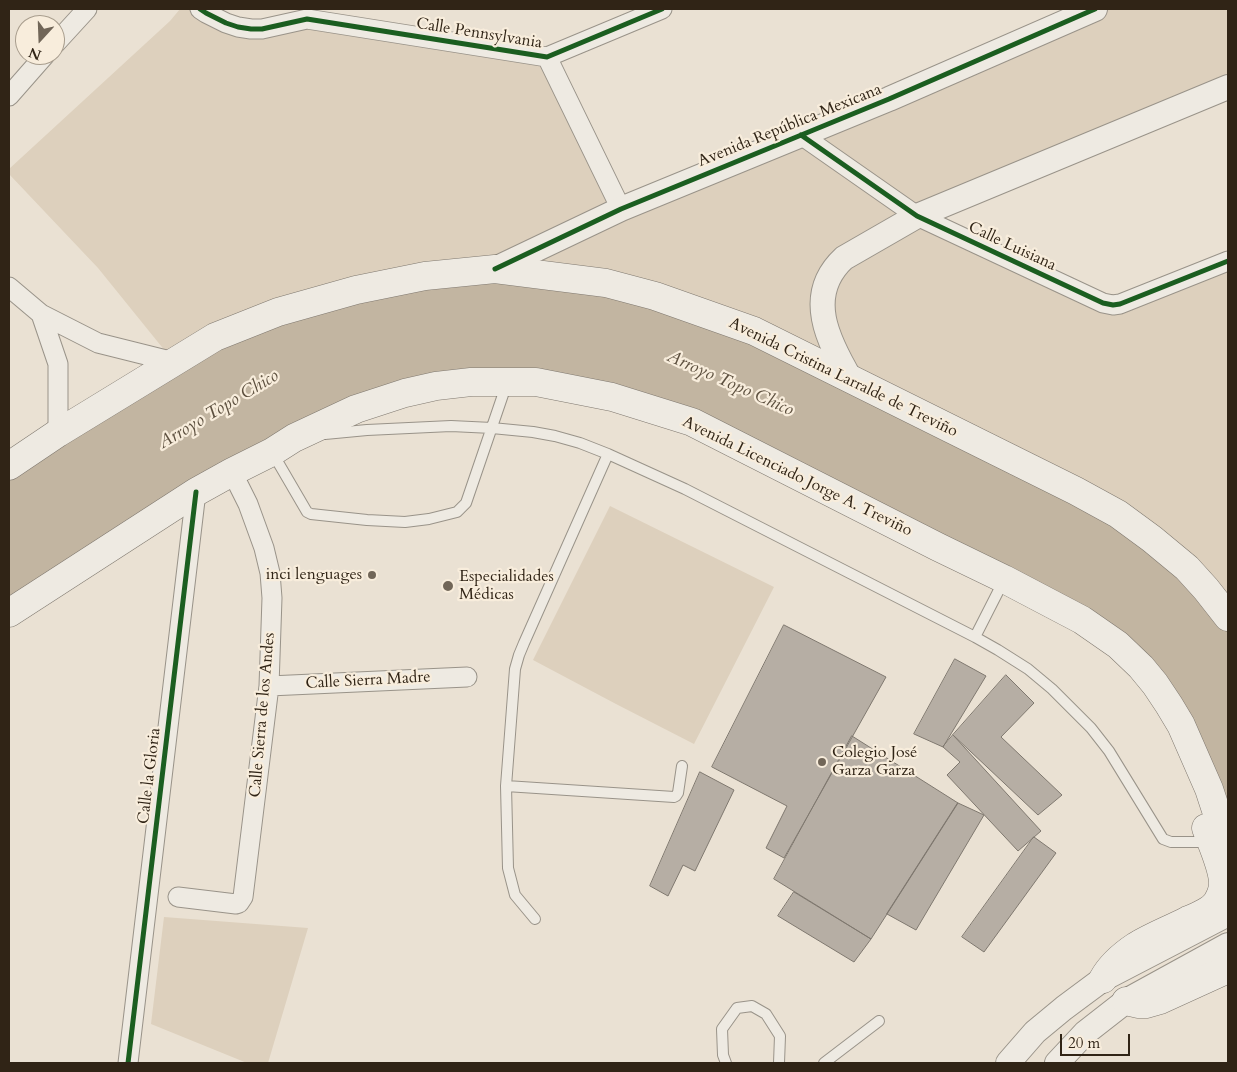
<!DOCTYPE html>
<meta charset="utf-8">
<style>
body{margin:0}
#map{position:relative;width:1237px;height:1072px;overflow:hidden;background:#eae1d3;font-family:Cardo,serif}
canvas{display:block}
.frame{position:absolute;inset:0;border:10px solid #302416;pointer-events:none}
.north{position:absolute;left:15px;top:15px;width:50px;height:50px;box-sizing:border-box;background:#f8eddc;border:1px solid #a89d8d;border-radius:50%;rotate:200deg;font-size:14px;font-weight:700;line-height:20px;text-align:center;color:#302416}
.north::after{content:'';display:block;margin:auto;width:18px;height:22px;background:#716658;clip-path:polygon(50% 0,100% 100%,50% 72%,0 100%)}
.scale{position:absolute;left:1060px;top:1034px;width:70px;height:22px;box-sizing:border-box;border:2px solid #302416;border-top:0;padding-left:6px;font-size:15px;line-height:18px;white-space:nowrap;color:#302416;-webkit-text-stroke:4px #f8eddc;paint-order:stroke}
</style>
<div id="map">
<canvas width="1237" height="1072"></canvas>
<div class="frame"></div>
<div class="north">N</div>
<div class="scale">20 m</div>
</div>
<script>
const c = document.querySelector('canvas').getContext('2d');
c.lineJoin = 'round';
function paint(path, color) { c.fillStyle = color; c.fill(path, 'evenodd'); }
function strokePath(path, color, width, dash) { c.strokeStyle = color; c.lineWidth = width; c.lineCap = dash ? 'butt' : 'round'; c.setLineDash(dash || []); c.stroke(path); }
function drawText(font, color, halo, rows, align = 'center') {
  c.font = font + ' Cardo,serif'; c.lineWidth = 4.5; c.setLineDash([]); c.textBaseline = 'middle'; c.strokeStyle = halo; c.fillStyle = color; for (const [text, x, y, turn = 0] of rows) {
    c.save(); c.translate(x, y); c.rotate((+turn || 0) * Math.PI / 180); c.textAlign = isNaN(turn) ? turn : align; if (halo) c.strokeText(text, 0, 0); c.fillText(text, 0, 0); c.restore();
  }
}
const green = new Path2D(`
 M180,9H200L226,23L307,19L547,57L622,208L1081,9H1228V87L917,216L1103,303L1228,261V612L754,331L174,362L98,268L9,174V169L170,21Z
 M610,506L774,587L694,744L616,704L533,660Z
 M164,917L308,928L268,1063H247L151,1024Z`);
const water = new Path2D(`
 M425,276L655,296L1118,514L1228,617V845L1141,667L692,422L536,382L356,409L9,614V466L215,337Z`);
const building = new Path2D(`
 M784,625L886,677L784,858L766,848L787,806L712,767Z
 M955,659L986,676L943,747L914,734Z
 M1006,675L1034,703L1001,737L1062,795L1038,815L953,735Z
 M953,735L1041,831L1018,851L947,775L960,762L943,747Z
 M852,736L958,803L871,939L774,879Z
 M700,772L734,790L695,871L683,865L668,896L650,886Z
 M958,803L984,815L916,930L887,914Z
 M1034,837L1056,853L984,952L962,937Z
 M794,892L871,939L854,962L778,916Z`);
const service = new Path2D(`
 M325,434L367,430L451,426L492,428L533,432L555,436L580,443L608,454L685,489L975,637L998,650L1028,669L1052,689L1091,728L1109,751L1163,839L1171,842H1209
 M272,452L307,512L311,514L367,520L405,522L429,519L457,512L466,503L507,383
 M975,637L1004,580
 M506,786L674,797L676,796L678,793L682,766
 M535,919L515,895L508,868L506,786L515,669L519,655L524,643L608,454
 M726,1063L723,1055L722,1029L737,1008L752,1006L766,1014L780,1036L779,1063
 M824,1063L879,1021`);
const minor = new Path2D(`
 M200,9L206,13L226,23L238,27L251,29H262L307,19L547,57L662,9
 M55,44L87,9
 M547,57L621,209
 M9,96L45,55
 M801,135L917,216L1103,303L1113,305L1120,304L1228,261
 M9,287L41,314L98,343L174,362
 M41,314L58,364V433
 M269,686L467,677
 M178,897L236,904L239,903L243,897L269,686L272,598L270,573L264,548L248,504L232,472
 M128,1063L196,492`);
const tertiary = new Path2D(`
 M495,269L621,209L889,99L1095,9
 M851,380C828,341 804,295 844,258L917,216L1228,87
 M1008,1063L1035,1032L1064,1008L1103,979L1228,914
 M1057,1063L1085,1033L1126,1001L1228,945`);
const secondary = new Path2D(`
 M9,466L58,433L215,337L278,312L356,290L425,276L495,269L606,283L655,296L754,331L1076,491L1118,514L1152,539L1187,568L1206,589L1228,617
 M9,613L196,492L232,472L272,452L294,438L356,409L405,393L436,386L471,382H536L612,397L692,422L938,547L1004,579L1082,620L1118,645L1141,667L1155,684L1169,705L1181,725L1209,789L1228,847
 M1103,979C1110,966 1124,954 1136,946C1152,936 1171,929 1188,920C1198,916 1211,911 1217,902C1220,897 1223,889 1223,883C1223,868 1211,842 1206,828
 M1126,1001L1139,1004H1146L1160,1000L1228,969`);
const cycleway = new Path2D(`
 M200,9L206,13L226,23L238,27L251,29H262L307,19L547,57L662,9
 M801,135L917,216L1103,303L1113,305L1120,304L1228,261
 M495,269L621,209L889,99L1095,9
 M128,1063L196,492`);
const markers = [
 [372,575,5,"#716658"],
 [448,586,6,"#716658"],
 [822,762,5,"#716658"]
];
const streetNames = [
 ["Calle Pennsylvania",479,34,9],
 ["Avenida República Mexicana",790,126,-22],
 ["Calle Luisiana",1012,247,25],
 ["Avenida Cristina Larralde de Treviño",843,378,26],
 ["Avenida Licenciado Jorge A. Treviño",797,477,26],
 ["Calle Sierra Madre",368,681,-3],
 ["Calle Sierra de los Andes",263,715,-85],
 ["Calle la Gloria",150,776,-83]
];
const poiNames = [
 ["inci lenguages",362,575,"right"],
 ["Especialidades",459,577],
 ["Médicas",459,595],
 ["Colegio José",832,753],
 ["Garza Garza",832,771]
];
const waterNames = [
 ["Arroyo Topo Chico",730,384,24],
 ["Arroyo Topo Chico",219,410,-31]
];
paint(green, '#ddd0bd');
paint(water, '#c2b5a1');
paint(building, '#b6aea4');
strokePath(building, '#7f786f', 1);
strokePath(service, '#999389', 12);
strokePath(minor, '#999389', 21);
strokePath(tertiary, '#999389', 26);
strokePath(secondary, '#7f786f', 29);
strokePath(service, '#eeeae2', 10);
strokePath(minor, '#eeeae2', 19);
strokePath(tertiary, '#eeeae2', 24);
strokePath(secondary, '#eeeae2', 28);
strokePath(cycleway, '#1b5e20', 5);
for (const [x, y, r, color] of markers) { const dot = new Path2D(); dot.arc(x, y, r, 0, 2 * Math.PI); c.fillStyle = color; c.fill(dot); strokePath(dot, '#f8eddc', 2); }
drawText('16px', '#302416', '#f8eddc', streetNames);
drawText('16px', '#302416', '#f8eddc', poiNames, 'left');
drawText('italic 18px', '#5d503f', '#f8eddc', waterNames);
</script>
